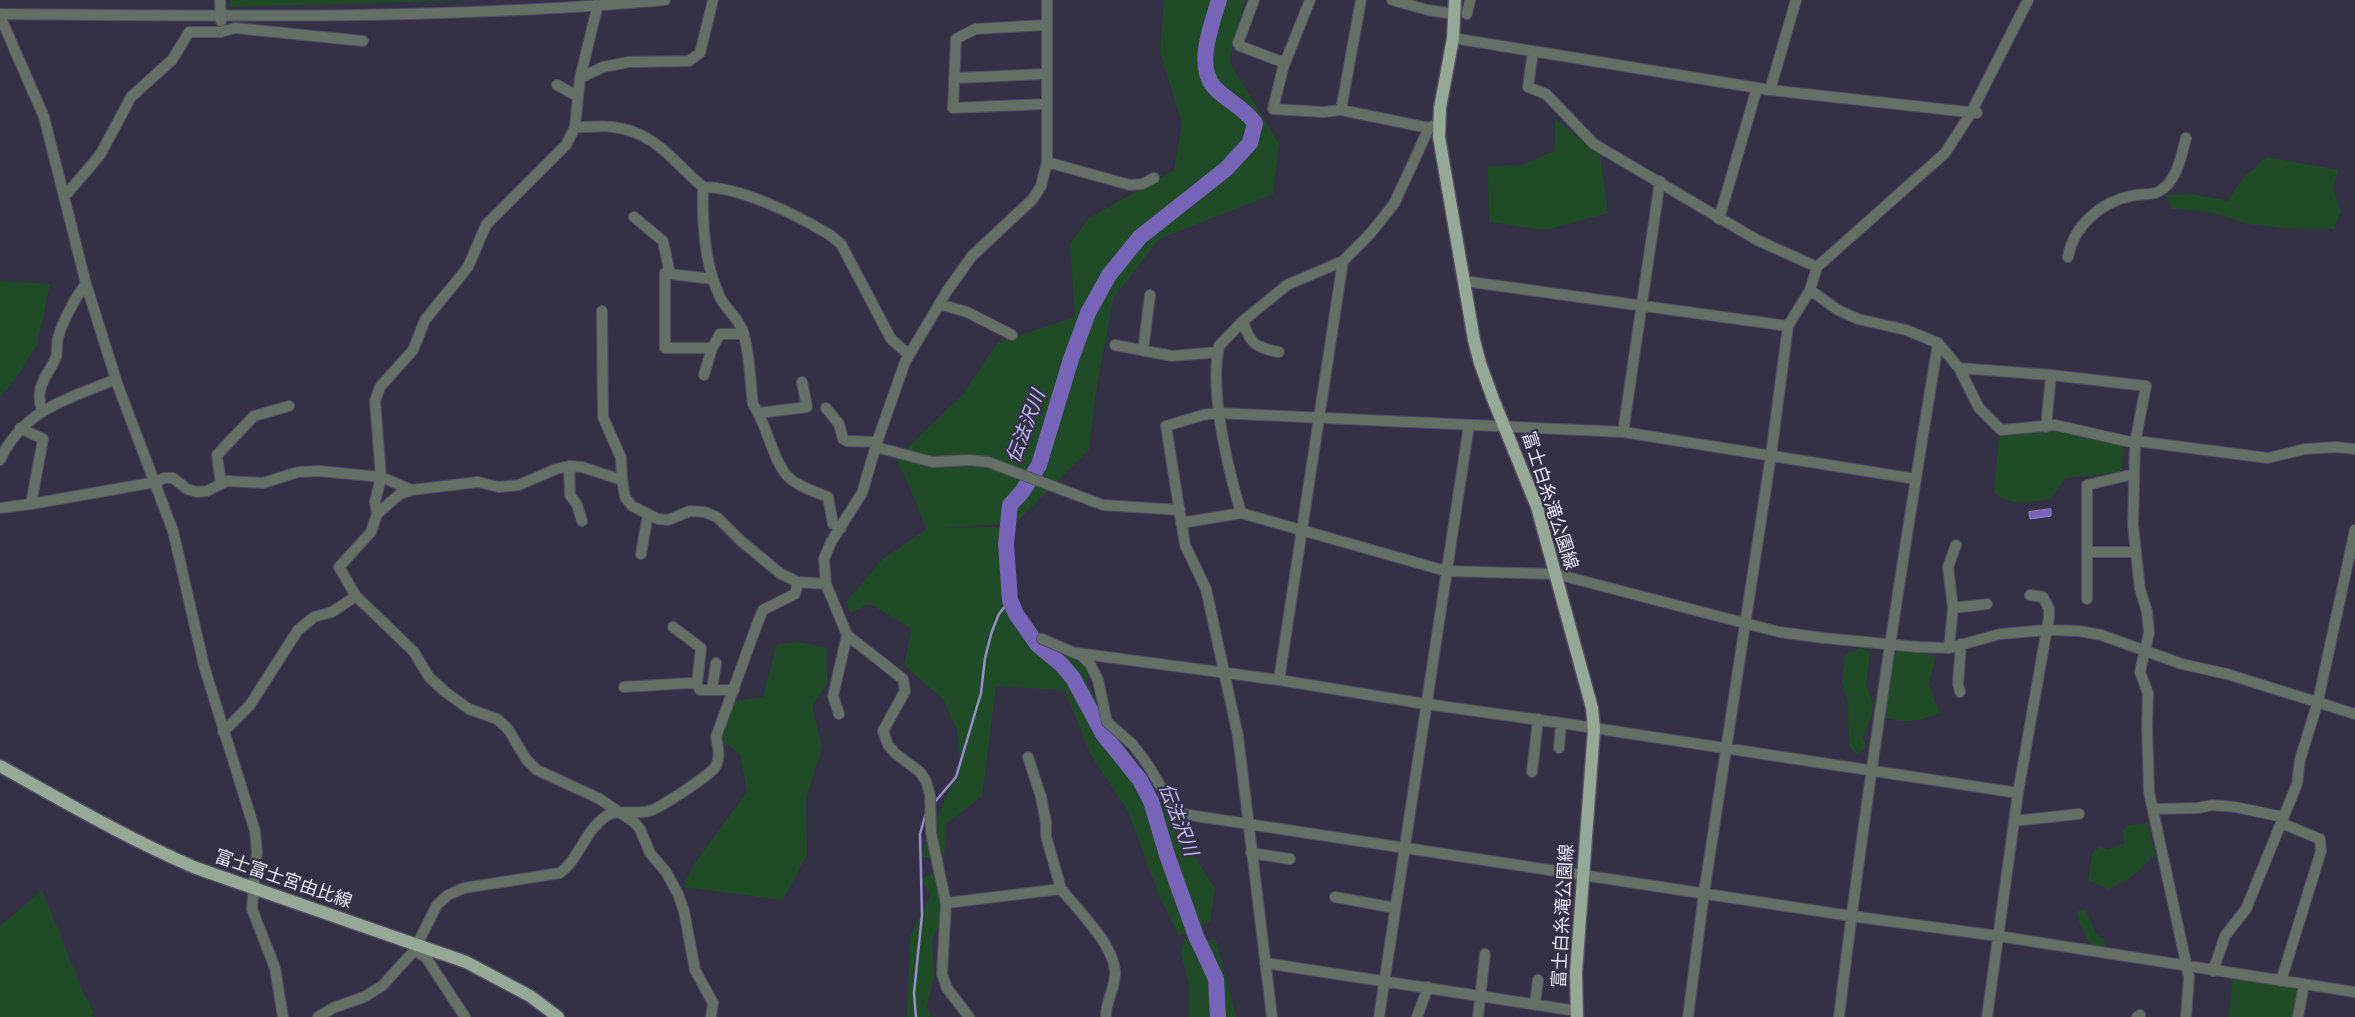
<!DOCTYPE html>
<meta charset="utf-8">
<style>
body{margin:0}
canvas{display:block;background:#343046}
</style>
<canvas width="2355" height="1017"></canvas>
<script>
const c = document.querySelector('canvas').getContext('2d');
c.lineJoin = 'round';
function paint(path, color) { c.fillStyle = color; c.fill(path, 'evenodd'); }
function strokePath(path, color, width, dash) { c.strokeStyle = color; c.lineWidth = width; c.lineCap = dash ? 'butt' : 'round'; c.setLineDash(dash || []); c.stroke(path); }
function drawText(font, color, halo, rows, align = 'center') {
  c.font = font + ' "Source Serif 4","Noto Sans JP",serif'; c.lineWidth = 4.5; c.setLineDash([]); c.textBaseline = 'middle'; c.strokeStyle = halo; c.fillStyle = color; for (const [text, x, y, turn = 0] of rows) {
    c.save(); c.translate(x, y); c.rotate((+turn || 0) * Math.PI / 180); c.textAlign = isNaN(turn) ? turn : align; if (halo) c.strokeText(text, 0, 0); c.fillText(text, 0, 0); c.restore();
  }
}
const green = new Path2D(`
 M230,0H475L230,7Z
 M1164,0H1245L1229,61L1279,144L1273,194L1159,239L1113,299L1096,392L1089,450L1015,523L943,528L1007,527V604L1087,669L1088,687L1215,889L1210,922L1179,936L1159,895L1128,811L1091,755L1065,690L996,686L982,796L946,824L944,862L920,856L960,765L957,730L943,699L904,665L912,629L870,604L850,613L846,602L883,559L927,529L897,458L963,394L997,343L1075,317L1070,244L1088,219L1174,170L1182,123L1160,52Z
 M1555,119L1600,155L1608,213L1545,230L1489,222L1488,166L1522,165L1555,151Z
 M2267,157L2338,170L2333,189L2341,211L2334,229L2280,228L2248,224L2211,212L2172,209L2166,195L2192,194L2228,201L2242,179Z
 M0,281L50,284L37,345L15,380L0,397Z
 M2055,430L2124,446L2122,472L2065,478L2051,499C2030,501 2011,508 1994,492L1999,436Z
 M799,642L827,648V683L812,706L822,747L806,799L807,854L783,900L683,887L695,863L747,792L740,754L716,737L729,702L763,697L777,644Z
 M1860,648L1870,652L1866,686L1873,703L1872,714L1863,738L1866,746L1857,755L1849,746L1848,702L1842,682L1845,654Z
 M1898,650L1936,656L1928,685L1940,713C1920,720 1907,724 1886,718C1887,697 1887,670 1898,650Z
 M2148,823L2155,855C2139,871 2129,881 2108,889L2088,880L2092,854L2099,847L2109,849L2124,843L2123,830L2130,825Z
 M938,871L942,919L932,940L934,977L927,1006L931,1017H907L910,936L931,894L920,880Z
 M42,890L82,990L93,1011L92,1017H0V926Z
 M2083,909L2086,910L2096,934L2104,939L2105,946L2100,948L2091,946L2080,925L2077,912Z
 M1185,939L1216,940L1236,1017H1189V985L1181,953Z
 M2233,979L2300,987L2294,1017H2229Z`);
const water = new Path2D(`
 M2051,509V516L2030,519L2029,512Z`);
const stream = new Path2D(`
 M934,803L956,777L981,693L985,658L992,631L999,614L1010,600
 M916,1017L914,993L922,915L920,834L926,813`);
const river = new Path2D(`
 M1218,1017L1216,979L1196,936L1167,855L1151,801L1140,780L1103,734L1073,678L1061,664L1037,644L1016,614L1010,600L1006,544L1010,505L1022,492L1039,465L1071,359L1088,313L1109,275L1140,237L1226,169L1250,143L1255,123C1244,108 1226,100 1214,87C1195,65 1212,24 1219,0`);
const minor = new Path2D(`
 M220,0L221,21
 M599,0L580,78L575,127L566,145L486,225L468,267L425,320L413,350L380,387L375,401L381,477L375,502L377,514L371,532L339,567L356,596L414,652L429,677L444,691L469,709L497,719L508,729L526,759L537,770L598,798L634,822L640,829L650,853L666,872L678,894L684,911L695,970L713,1003L711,1017
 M1254,0L1238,43L1240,46L1285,63
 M1310,0L1283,68L1273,109L1323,112L1341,110L1361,0
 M1392,0L1428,10L1454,14
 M0,14C222,16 444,20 665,0
 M1467,14L1470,0
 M0,16L44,117L86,284L118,386L173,531L204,666L255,831L257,852L252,909L275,968L283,1017
 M1045,25L975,29L956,39L953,108L1045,104
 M1453,38L1770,90L1977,113
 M1533,51L1528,87L1546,94L1594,144L1757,240L1817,267
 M580,78L603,67L629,62L689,61L700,53L713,0
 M955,78L1046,74
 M557,85L577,96
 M1770,90L1796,0
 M1341,110L1429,128
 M575,127C587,128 601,125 613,127C656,132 673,162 703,187C741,187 797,215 830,235L841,244L891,339L909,355
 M1047,162L1130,185L1142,184L1154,178
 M703,187C702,222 704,264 720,297C726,310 739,318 743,332C750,354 750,381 753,404C767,425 770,451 784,472C793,485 813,491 828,497L833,524L841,528
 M64,197L100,155L131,97L172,60L189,32H221L235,28L363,41
 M634,217L663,241L670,274L665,273V348H712L720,334H744
 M1719,219L1757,88
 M2068,257C2074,225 2101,202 2131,196C2139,194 2151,195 2158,192C2177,182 2181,157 2186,138
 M670,274L713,279
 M1464,281L1788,326
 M1810,290L1838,310L1858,319L1906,330L1938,343L1959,368L1979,408L2001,430L2055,425L2135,443
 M939,304L967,312L1012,335
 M602,311L603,417L621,458L622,480
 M1243,321C1250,345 1256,347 1279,352
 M1115,345L1172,356L1218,352
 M1143,351L1150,295
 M1959,368L2051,375L2146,386L2135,443L2133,525L2140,589L2147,612L2149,633L2140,672L2148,693L2147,725L2149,792L2189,977L2186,1017
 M704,375L712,348
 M826,408L839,424L843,439L847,441L877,442
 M42,411C34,386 47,378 56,357C58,351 56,344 58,338C62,322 76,296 86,284
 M759,413L807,407L802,382
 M2046,427L2051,375
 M20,428L43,439L31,504
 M1623,432L1660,181
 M2136,441L2268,458L2305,449L2336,447L2355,449
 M876,447L933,462L969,460L988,462L1103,505L1180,510
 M0,460C23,409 69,399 116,379
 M569,466L570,495L577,505L582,521
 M221,484L217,455L254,416L289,406
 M0,508L31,504L156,482L164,478H173L187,489L197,492L207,491L227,481L263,483L298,472L319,471L381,477L412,490
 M1241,513C1228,469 1209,391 1219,346L1243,321L1287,285L1343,261L1368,236L1394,204L1429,128L1439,123
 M377,514L400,494L412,490L478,482L499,487L519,485L556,469L569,466L582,467L622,480L625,497L632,506L658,519L668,520L690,511L704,512L717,517L741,541L781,574L798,582L826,584
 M1181,523L1241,513L1446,571L1556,574L1779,632L1824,638L1918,647L1949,648L2000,634L2046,630L2079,631L2101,635L2182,664L2227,674L2355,714
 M2087,552H2135
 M641,554L648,514
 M2087,599V485L2134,474
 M1953,608L1987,604
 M673,627L701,648L697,684
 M1042,639L1082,656L1090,664L1098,680L1107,722L1133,745L1148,765L1176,813L1851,916L1998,936L2355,992
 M1949,648L1953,608L1948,567L1956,545
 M1077,653L1279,680L1426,704L1561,723L2018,793
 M1279,680L1343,261
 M624,687L690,683L697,684L700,690H734
 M712,690L716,663
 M1960,692L1958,684L1961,644
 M839,714L833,696L847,635
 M223,732L250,705L298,630L314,617L332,612L356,596
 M1559,748L1561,723
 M1028,757L1041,797L1046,823V836L1061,889
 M1532,772L1538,719
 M2153,809L2198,808L2212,805L2235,807L2283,817
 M2014,821L2079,814
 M2281,823L2320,839L2321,851L2281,981
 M1251,853L1290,859
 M1335,897L1395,908
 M946,903L1061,889C1078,910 1114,945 1115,972C1116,987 1105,1002 1106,1017
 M414,951L425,956L465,1017
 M1265,963L1577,1011
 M2213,971L2225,936L2246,909L2297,784L2300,760L2318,701L2355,530
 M1535,1004L1538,980
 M318,1017L333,1008L364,997L382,986L414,951L437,905L448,895L464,888L560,873C579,859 584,832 605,817C617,808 635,815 649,811C659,809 710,775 715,767C721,758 718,746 716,737L759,619L763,610L795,594L798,582
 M969,1017L947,988L942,974L946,903L931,833L930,795L926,781L920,772L896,754L888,745L883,731L905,691L903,679L847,635L826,584L824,559L831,542L862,493L877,442L905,362L947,291L972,256L1033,199L1041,186L1047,162V0
 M1272,1017L1238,736L1206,589L1185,545L1166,426L1203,415L1218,413L1623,432L1916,479
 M1379,1017L1469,425
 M1417,1017L1428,987
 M1478,1017L1485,954
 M1688,1017L1704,893L1771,455L1788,326L1810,290L1817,267L1945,153L1971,113L2028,0
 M1839,1017C1866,791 1901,567 1938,343
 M1987,1017L2018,793L2049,617V609L2043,597L2030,595
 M2137,1017L2140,1015V1017
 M2298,1017L2304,984`);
const major = new Path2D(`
 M1455,0L1453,38L1440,108L1439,137L1474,340L1480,363L1493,399L1537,507L1592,708L1594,729L1576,973L1577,1017
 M0,766C65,802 128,839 196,868L466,962L530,996L558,1017`);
const streetNames = [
 ["富士白糸滝公園線",1549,501,72],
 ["富士富士宮由比線",283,880,19],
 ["富士白糸滝公園線",1564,916,-87]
];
const waterNames = [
 ["伝法沢川",1027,427,-69],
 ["伝法沢川",1177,820,69]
];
paint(green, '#1f4c26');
paint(water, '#7763b7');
strokePath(water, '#9a8bca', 1);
strokePath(stream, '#9a8bca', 2.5);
strokePath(river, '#7763b7', 16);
strokePath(minor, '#514d62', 12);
strokePath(major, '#514d62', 15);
strokePath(minor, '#656f66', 10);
strokePath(major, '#95a996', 12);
drawText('18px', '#eae8f7', '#343046', streetNames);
drawText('italic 19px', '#c4b7fa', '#343046', waterNames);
</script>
